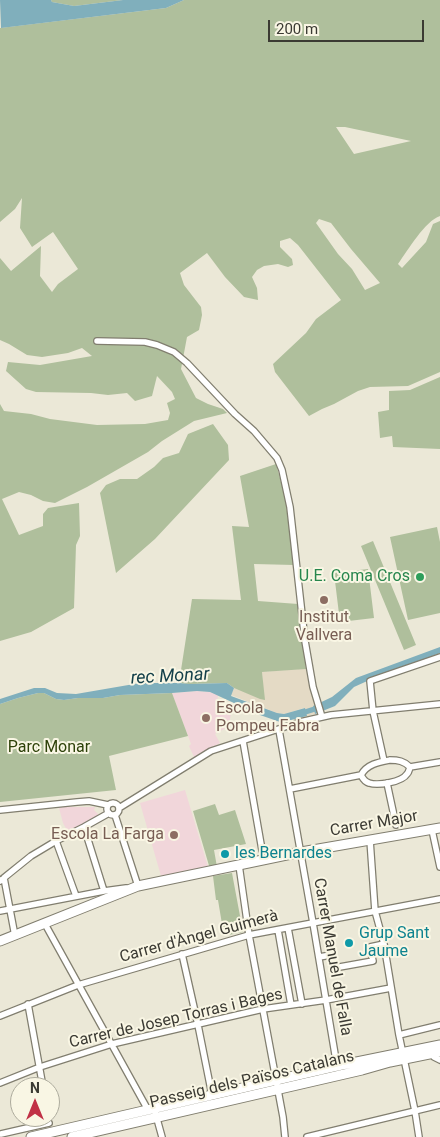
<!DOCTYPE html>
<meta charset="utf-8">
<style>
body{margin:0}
#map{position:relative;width:440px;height:1137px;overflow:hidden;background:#ebe8d7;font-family:Roboto,sans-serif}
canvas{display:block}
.north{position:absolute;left:10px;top:1077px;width:50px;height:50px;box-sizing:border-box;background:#f9f6e4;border:1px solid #adab9d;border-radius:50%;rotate:0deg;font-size:14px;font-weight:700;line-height:20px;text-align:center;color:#3b3a33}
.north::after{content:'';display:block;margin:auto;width:18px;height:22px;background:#c13146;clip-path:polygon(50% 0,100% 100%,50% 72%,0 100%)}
.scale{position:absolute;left:268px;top:20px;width:156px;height:22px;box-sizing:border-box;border:2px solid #3b3a33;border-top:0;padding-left:6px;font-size:15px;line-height:18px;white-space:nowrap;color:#3b3a33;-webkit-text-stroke:4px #f9f6e4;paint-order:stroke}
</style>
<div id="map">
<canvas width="440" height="1137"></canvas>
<div class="north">N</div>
<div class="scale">200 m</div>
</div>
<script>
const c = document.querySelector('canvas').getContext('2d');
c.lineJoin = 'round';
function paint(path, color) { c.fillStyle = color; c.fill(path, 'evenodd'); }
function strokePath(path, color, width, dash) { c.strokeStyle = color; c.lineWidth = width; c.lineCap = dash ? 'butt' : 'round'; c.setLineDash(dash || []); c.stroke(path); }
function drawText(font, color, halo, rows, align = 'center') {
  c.font = font + ' Roboto,sans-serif'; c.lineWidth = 4; c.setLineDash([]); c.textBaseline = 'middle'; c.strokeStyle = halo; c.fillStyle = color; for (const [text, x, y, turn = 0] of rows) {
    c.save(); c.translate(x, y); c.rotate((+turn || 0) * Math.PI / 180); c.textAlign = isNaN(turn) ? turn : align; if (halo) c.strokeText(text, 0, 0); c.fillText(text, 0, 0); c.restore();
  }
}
const industrial = new Path2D(`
 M311,668L320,712L315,714L307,716L304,708L284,714L277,713L231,695L234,688L264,699L262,672Z`);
const education = new Path2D(`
 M197,691L210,692L218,695L217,705L232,710L228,727L215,734L220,743L204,752L199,756L194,757L189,746L191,744L172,693Z
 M185,790L208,867L161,876L140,803Z
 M64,807H95L94,810L98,814V817L68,832L63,823L59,808Z`);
const green = new Path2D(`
 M51,0H123L74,6L52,2Z
 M184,0H440V216C425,221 408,250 398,264L402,268L426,242L433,224L440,221V372L408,386L370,387L358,391L334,404L322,409L309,416L275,372L273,364L306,333L316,319L341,300L298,245L290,238L280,241V247L292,259L293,265L288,267L278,264L264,266L257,270L252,277L257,288L258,300L244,297L225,277L207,253L180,273L184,285L201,307L202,315L199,330L187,337L181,369L196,398L208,404L223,409L227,413L194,421L162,441L148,452L87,487L55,503L43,501L31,495L19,492L2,499L19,535L43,526V514L48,508L79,503L80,536L76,545L74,608L31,632L0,641V404L4,411L31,414L50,419L97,425L145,424L168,420L170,413L167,403L175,399L172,392L157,376L152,396L135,401L127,393L108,395L91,393L36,392L26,389L6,371L8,362L40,365L92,356L82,348L68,353L42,357L27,355L9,344L0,340V258L11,271L41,246L40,276L52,292L58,284L78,269L53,232L32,247L20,228L22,198L15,209L0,222V28L166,8ZM336,127H345L411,141L354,154ZM319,219L331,223L351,249L380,283L365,290L352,269L338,254L316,223Z
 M440,377V449L393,447L392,436L380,438L378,412L389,410V391L410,390Z
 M213,424L228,445L229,460L155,539L116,573L100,493L106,485L120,479H137L154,467L163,458L179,453L188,434Z
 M276,464L285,496L294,565L254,564L258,601L298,604L306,669L262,672L265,700L260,699L234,688L227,683L189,684L179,683L192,599L241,600L232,526L249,527L240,476Z
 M437,527L440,542V613L408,620L390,537Z
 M373,541L416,645L404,650L361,546Z
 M368,569L374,618L340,622L334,573Z
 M38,693H44L56,699L64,700L78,698H103L120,695L172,693L188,736L109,756L116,790L0,802V704L18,698Z
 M215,804L219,815L235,810L246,844L214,850L217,867L210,869L193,811Z
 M232,873L243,932L224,936L218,900H216L213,876Z`);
const water = new Path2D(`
 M0,0H51L52,2L74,6L123,0H184L166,8L1,28Z
 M440,647V653L365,682L354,687L335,706L315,714L313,706L332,697L356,678Z
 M140,683H179L189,684L227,683L234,688L231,696L277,713L284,714L305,708L307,716L283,722H280L260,715L210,692L197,691L172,693L120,695L103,698H78L64,700L56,699L44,693H38L18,698L0,704V699L34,688H45L57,693L76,694Z`);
const canal = new Path2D(`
 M299,714L321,707`);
const street = new Path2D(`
 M97,341L145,342L157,345L174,352L187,363L235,414L254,431L277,458L282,470L290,507L305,641L313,687L322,717
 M279,730L313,923L337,1066
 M243,741L262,850
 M390,760C398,760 404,761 410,767C409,770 409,772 407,774C402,782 378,786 369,783C365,782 363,779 361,775C367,764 379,762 390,760Z
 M384,761L373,711L370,681L440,657
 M410,767L440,762
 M387,783L396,825
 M290,789L361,775
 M107 809a6 6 0 1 1 12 0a6 6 0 1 1-12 0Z
 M119,808L211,751L300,722L331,715L440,704
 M0,810L77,802L89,801L108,805
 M115,815L138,886L135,887
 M84,827L104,891
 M432,830L440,867
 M370,840L375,911L384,944L399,1035L415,1111L419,1137
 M56,841L76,896
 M239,865L249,935L283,1117L285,1137
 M4,878L15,936
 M0,881L31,856L56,841L84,827L109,813
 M0,911L104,891L126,888
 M45,924L148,1110
 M288,928L302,1004
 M278,930L291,1005
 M182,954L198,1025L212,1095
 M319,957L331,955L334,968L373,961L370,947L384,944
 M28,1004L43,1087
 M0,1016L78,985L249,935L440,899
 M399,1035L440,1025
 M432,1054L434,1057L440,1060
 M0,1083L40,1067L112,1044L263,1009L326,1000L391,988
 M154,1108L162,1137
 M1,1134L49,1123
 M307,1137L440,1105`);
const secondary = new Path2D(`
 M0,941L138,886L301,852L440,828
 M31,1137L337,1066L440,1045
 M72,1137L362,1070L390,1062L440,1052`);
const markers = [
 [420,577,5,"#2e9e5b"],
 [324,600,5,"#8d6e63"],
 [206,718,5,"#8d6e63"],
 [174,835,5,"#8d6e63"],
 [225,854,5,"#0f9aa8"],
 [349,943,5,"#0f9aa8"]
];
const leisureNames = [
 ["U.E. Coma Cros",410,577]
];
const educationNames = [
 ["Institut",324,618],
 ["Vallvera",324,636],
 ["Escola",216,709,"left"],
 ["Pompeu Fabra",216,727,"left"],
 ["Escola La Farga",164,835,"right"]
];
const parkNames = [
 ["Parc Monar",49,748]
];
const streetNames = [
 ["Carrer Major",374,824,-10],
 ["Carrer d'Àngel Guimerà",199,937,-15],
 ["Carrer Manuel de Falla",332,957,80],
 ["Carrer de Josep Torras i Bages",176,1019,-13],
 ["Passeig dels Països Catalans",252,1080,-13]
];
const cultureNames = [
 ["les Bernardes",235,854],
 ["Grup Sant",359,934],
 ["Jaume",359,952]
];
const waterNames = [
 ["rec Monar",170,677,-3]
];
paint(industrial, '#e4dac5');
paint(education, '#f1d6da');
paint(green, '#afbf9c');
paint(water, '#80afbc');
strokePath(canal, '#80afbc', 5.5);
strokePath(street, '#817e6f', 8);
strokePath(secondary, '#817e6f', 11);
strokePath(street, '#fff', 5.5);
strokePath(secondary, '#fff', 9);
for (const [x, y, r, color] of markers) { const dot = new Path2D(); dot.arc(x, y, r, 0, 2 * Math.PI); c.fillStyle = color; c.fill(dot); strokePath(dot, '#f9f6e4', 2); }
drawText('16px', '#27864d', '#f9f6e4', leisureNames, 'right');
drawText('16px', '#785e54', '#f9f6e4', educationNames);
drawText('16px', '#2e420a', '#f9f6e4', parkNames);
drawText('16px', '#3b3a33', '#f9f6e4', streetNames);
drawText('16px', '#0d838f', '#f9f6e4', cultureNames, 'left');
drawText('italic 18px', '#14404a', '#f9f6e4', waterNames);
</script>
